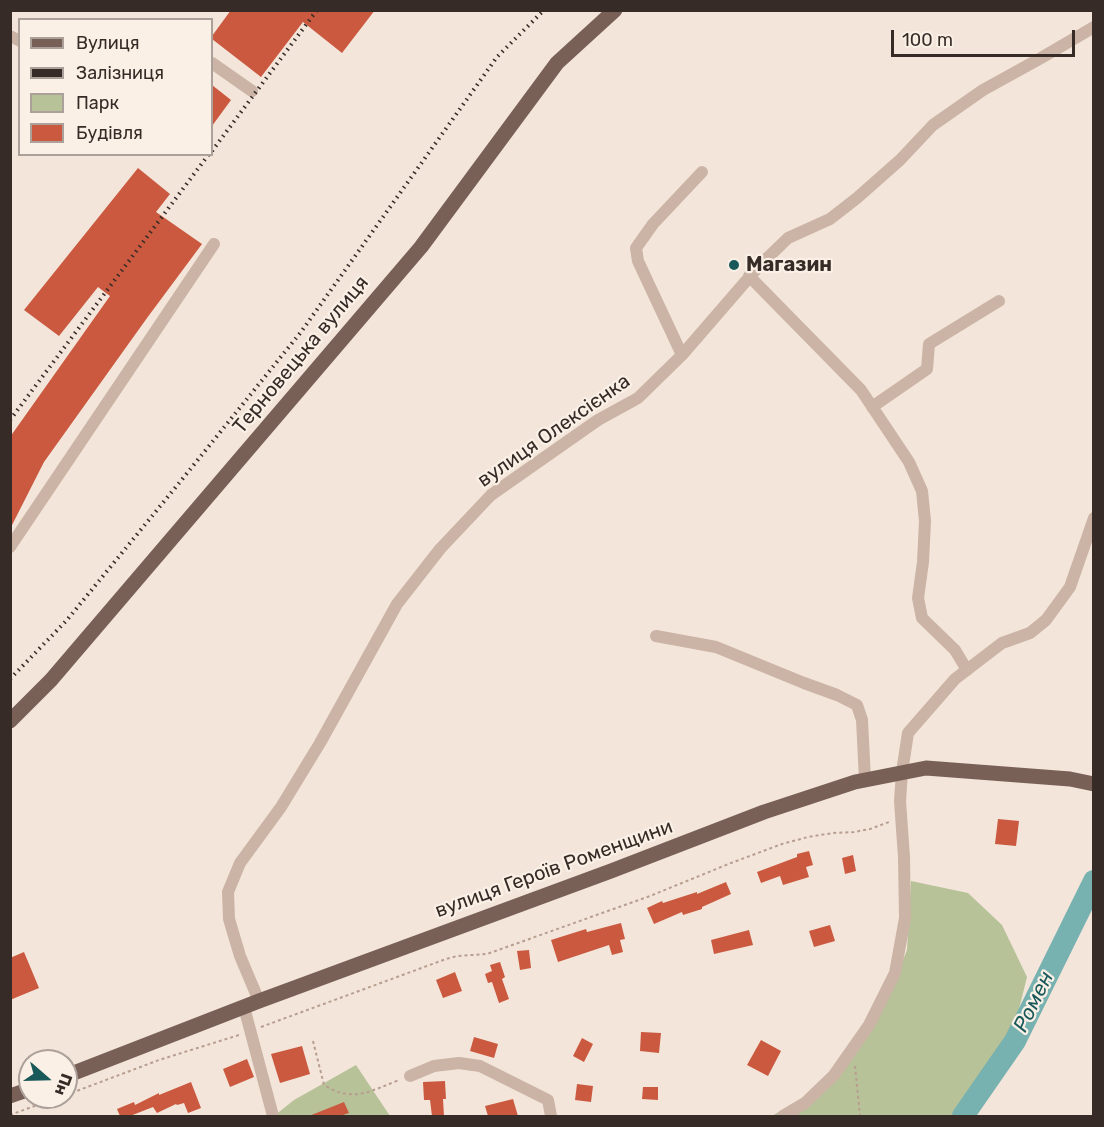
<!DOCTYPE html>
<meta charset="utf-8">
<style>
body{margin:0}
#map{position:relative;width:1104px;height:1127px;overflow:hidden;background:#f3e5da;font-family:Rubik,sans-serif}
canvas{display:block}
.frame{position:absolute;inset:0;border:12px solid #362b27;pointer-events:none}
.legend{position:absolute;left:18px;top:18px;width:195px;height:138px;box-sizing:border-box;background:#faf0e6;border:2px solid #aca19a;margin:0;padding:8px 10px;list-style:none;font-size:18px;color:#362b27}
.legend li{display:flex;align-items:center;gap:12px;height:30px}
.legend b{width:30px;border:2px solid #aca19a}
.north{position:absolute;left:18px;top:1049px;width:60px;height:60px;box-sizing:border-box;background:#faf0e6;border:2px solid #aca19a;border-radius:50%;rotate:110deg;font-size:16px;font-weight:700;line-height:24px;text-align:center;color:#362b27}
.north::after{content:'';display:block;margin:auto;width:21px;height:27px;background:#1a595a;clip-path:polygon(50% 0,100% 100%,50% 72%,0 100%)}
.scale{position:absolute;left:891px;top:30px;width:184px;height:27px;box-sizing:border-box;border:3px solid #362b27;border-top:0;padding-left:8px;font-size:18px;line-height:21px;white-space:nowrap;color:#362b27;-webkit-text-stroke:4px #faf0e6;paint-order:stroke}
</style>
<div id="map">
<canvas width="1104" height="1127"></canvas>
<div class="frame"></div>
<ul class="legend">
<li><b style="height:8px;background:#796057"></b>Вулиця</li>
<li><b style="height:8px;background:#362b27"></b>Залізниця</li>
<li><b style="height:16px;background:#b7c299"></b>Парк</li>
<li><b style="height:16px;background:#cb593f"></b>Будівля</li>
</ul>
<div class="north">Пн</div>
<div class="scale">100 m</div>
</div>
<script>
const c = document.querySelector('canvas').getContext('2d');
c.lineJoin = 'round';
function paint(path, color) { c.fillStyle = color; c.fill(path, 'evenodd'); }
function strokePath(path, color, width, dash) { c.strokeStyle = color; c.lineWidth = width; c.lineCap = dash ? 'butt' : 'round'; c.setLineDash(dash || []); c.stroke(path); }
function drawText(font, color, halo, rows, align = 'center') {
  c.font = font + ' Rubik,sans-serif'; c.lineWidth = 4.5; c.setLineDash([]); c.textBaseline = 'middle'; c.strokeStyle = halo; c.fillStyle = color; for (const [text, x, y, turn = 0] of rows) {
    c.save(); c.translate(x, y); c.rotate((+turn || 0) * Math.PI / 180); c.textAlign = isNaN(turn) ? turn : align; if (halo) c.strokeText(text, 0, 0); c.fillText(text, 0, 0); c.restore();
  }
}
const green = new Path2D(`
 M911,881L968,893L1002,925L1027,977L1012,1037L954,1116H772L809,1094L857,1051L883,1009L907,950Z
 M356,1065L390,1116H274L294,1100Z`);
const river = new Path2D(`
 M963,1116L1015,1041L1094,881`);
const building = new Path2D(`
 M231,10H375L342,53L303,22L261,77L212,39V36Z
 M212,85L231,100L212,126Z
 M138,168L170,194L156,212L202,244L147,318L44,462L10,529V437L110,296L98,287L59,336L24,310Z
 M998,819L1019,821L1016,846L995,844Z
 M809,851L813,865L806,867L809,877L783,885L780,876L761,883L757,872L797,857V854Z
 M853,855L856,871L845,874L842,858Z
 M726,882L731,894L702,907V909L683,915L682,912L654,924L647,908L662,901L663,903L697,892V894Z
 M621,923L625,939L620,940L623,952L612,955L609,945L558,962L551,940L586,929L587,932Z
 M830,925L835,941L814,947L809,931Z
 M749,930L753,945L714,954L711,940Z
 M529,950L531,968L520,970L517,951Z
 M24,952L39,988L10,1000V958Z
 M500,962L505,977L502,979L509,999L499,1003L492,982L488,983L485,974L492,971L490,965Z
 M455,972L462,991L443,998L436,980Z
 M641,1032L661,1033L659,1053L640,1051Z
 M474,1037L498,1044L494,1058L470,1051Z
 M582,1038L593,1044L584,1062L573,1056Z
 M761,1040L781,1051L768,1076L747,1065Z
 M302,1046L310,1074L280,1083L271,1054Z
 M247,1059L254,1077L230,1087L223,1069Z
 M445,1081L446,1099H443L444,1116H432L430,1100H424L423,1082Z
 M191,1082L201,1108L188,1113L184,1103L177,1105L176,1104L157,1113L153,1107L130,1116H120L117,1109L134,1102L135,1105L159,1093V1095Z
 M577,1084L593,1086L591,1102L575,1100Z
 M643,1087H658V1100L642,1099Z
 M513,1099L518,1116H488L485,1106Z
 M344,1102L349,1113L340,1116H309Z`);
const path = new Path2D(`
 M261,1027L446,959L457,956L487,954L650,896L731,863L782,844L808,837L833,833L854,832L870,829L889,822
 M313,1041L324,1085C352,1103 371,1091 399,1080
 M855,1066L860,1116
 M66,1095L159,1060L239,1035
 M10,1115L59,1097`);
const minor = new Path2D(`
 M10,36L20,41
 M212,63L252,91
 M749,276L861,390L909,462L922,491L925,521L923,562L918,598L922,618L955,650L967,670
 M682,355L638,261L636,248L653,224L702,172
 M872,407L927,369L929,344L999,301
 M10,547L214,244
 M656,636L716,647L804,683L837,695L857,705L862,720L865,780
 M259,1001L240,956L229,919L228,892L240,863L281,807L320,743L397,604L440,549L491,495L598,420L638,398L682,355L759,266L788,238L830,219L857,198L900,160L933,125L983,90L1041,58L1094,27
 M244,1007L273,1116
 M410,1076L434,1066L459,1063L480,1066L548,1100L551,1116
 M783,1116L805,1103L834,1075L869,1025L895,973L905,918L904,857L900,801L902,772L908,733L955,679L1002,643L1030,633L1046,620L1070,587L1094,518`);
const major = new Path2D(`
 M10,721L51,680L421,247L557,63L615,10
 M66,1076L259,1001L611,871L764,812L855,782L926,768L1070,779L1094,784
 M10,1096L30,1089`);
const rail = new Path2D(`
 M212,151L317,10
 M10,420L209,154
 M10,679L67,620L184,477L301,332L497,57L544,10`);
const markers = [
 [734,265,6,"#1a595a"]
];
const poiNames = [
 ["Магазин",746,265]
];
const streetNames = [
 ["Терновецька вулиця",301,355,-50],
 ["вулиця Олексієнка",554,431,-35],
 ["вулиця Героїв Роменщини",554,869,-20]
];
const waterNames = [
 ["Ромен",1034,1002,-64]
];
paint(green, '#b7c299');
strokePath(river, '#77b1b0', 22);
paint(building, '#cb593f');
strokePath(path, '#b79e8f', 2, [3, 3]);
strokePath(minor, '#cbb4a5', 12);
strokePath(major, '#796057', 15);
strokePath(rail, '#362b27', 4, [1.5, 4.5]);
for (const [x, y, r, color] of markers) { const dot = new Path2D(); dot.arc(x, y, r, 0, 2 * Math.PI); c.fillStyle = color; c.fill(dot); strokePath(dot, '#faf0e6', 2); }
drawText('bold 20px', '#362b27', '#faf0e6', poiNames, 'left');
drawText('20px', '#362b27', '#faf0e6', streetNames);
drawText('italic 21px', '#1a595a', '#faf0e6', waterNames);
</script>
